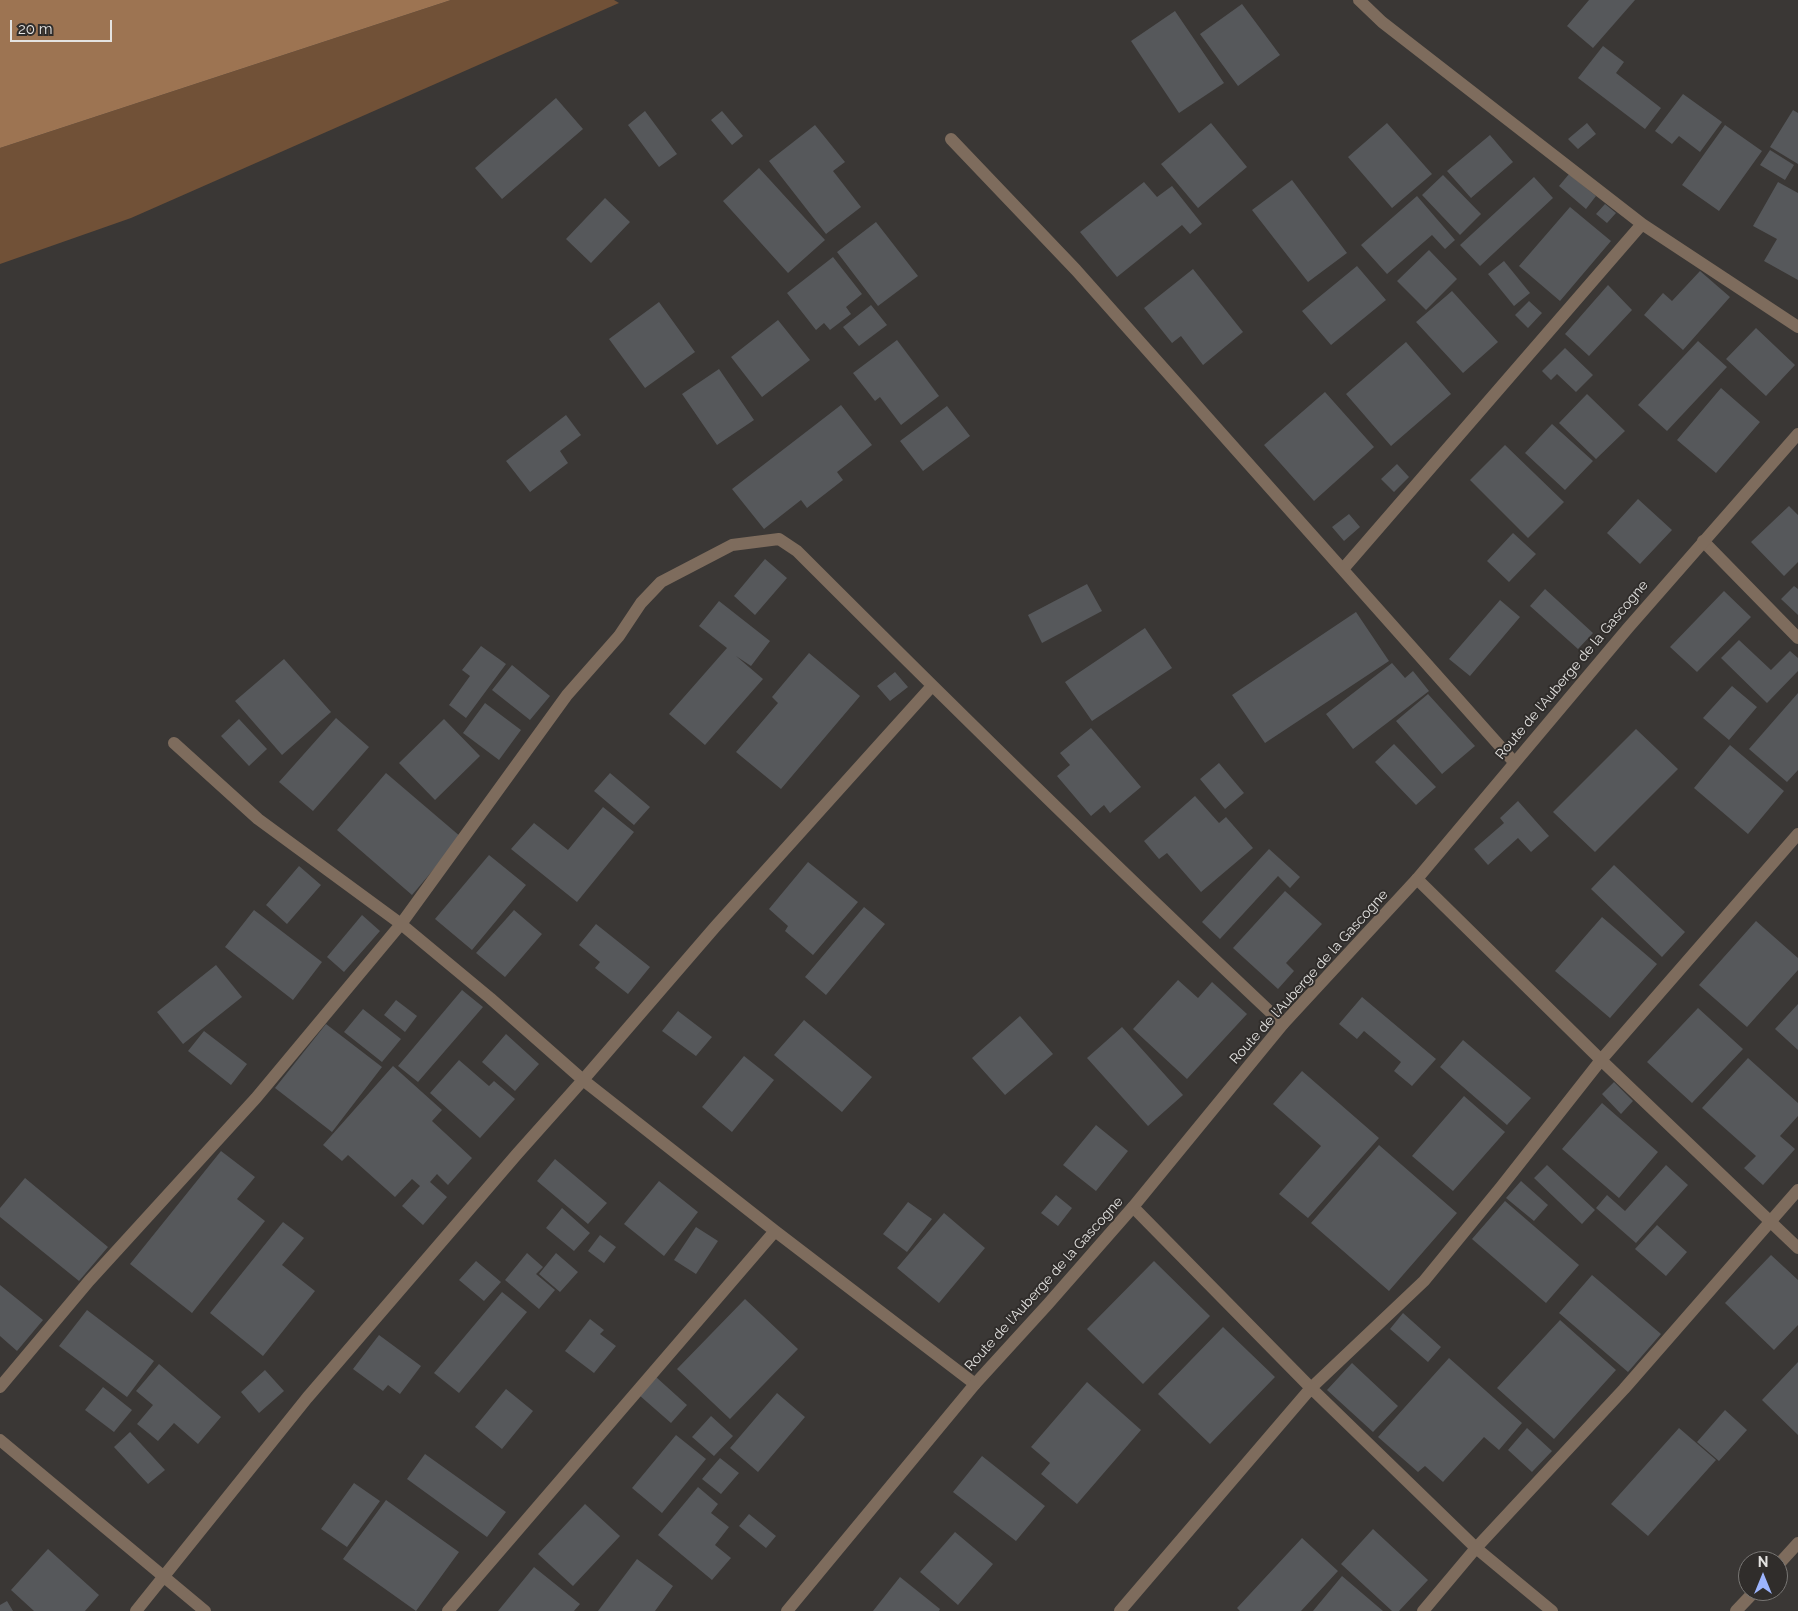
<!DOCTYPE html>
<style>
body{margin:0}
#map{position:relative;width:1798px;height:1611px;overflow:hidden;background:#3a3735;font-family:Raleway,sans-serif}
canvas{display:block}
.north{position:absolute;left:1738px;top:1551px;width:50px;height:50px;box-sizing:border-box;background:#302d2b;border:1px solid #787674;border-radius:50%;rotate:0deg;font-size:14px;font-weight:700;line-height:20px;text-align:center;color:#e4e3e1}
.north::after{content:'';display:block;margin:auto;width:18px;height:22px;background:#9cb4fd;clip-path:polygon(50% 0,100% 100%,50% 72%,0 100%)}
.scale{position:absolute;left:10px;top:20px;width:102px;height:22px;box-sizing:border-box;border:2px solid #e4e3e1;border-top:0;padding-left:6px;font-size:15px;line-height:18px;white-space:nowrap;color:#e4e3e1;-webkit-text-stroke:4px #302d2b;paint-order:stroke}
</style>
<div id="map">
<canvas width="1798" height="1611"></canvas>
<div class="north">N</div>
<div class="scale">20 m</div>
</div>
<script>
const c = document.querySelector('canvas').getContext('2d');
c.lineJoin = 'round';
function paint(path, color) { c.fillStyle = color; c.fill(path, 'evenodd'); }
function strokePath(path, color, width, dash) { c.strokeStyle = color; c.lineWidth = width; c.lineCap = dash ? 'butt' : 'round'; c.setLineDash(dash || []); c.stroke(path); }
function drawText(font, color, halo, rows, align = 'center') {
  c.font = font + ' Raleway,sans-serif'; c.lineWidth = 4; c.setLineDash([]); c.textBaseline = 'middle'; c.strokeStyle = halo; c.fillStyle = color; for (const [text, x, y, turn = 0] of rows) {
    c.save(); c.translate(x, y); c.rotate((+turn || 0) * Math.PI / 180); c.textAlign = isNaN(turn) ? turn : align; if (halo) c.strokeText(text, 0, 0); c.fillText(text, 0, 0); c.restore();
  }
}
const green = new Path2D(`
 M451,0H614L619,3L131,218L0,264V148Z`);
const water = new Path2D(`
 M0,0H451L0,148Z`);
const building = new Path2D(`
 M1589,0H1635L1593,48L1567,26Z
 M1242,4L1280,55L1238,86L1200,34Z
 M1175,11L1224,83L1179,113L1131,41Z
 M1603,46L1624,62L1616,73L1661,108L1645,129L1578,78Z
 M1683,94L1722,122L1700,152L1679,136L1672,144L1655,131Z
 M556,98L583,129L502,199L475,168Z
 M1793,110L1798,113V164L1770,147Z
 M645,111L677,154L659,167L628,125Z
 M722,111L743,136L732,145L711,120Z
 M1211,123L1247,167L1198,208L1161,164Z
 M1387,123L1432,174L1392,208L1348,157Z
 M1587,123L1596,134L1578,149L1568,139Z
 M815,125L845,162L833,171L861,207L826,234L769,161Z
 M1725,125L1762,151L1719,211L1682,185Z
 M1490,135L1513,162L1471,198L1447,171Z
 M1770,150L1794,165L1785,180L1760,165Z
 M759,168L825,240L788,273L723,201Z
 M1569,174L1596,196L1586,209L1559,186Z
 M1443,175L1481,214L1460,235L1422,195Z
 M1534,177L1553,198L1480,266L1460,245Z
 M1292,180L1347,253L1308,282L1252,210Z
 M1144,182L1157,197L1172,186L1202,224L1190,234L1182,225L1117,277L1080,232Z
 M1778,182L1798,193V280L1764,261L1777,239L1753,226Z
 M1417,196L1455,240L1445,249L1432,235L1387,274L1361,245Z
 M605,198L630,222L591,263L566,239Z
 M1605,204L1616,213L1607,223L1596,214Z
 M1570,207L1611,241L1560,301L1519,266Z
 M876,222L918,276L878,306L837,252Z
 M1429,250L1457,279L1426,310L1397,281Z
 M833,257L862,294L846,307L851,314L830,330L824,323L816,330L787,293Z
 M1504,261L1530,293L1514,306L1488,274Z
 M1357,266L1386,300L1331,345L1302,311Z
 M1193,269L1243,332L1203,365L1181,336L1172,343L1144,308Z
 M1700,271L1730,297L1683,350L1644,315L1663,293L1672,301Z
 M1608,285L1632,310L1589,356L1565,334Z
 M1452,291L1498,342L1463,373L1416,322Z
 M1529,301L1542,313L1528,328L1515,315Z
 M659,302L695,352L645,388L609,339Z
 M871,305L887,325L859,346L843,327Z
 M778,320L810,360L762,397L731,357Z
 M1756,328L1795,365L1766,396L1726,359Z
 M897,340L939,396L901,425L880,397L875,401L853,373Z
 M1698,341L1727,367L1667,431L1638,405Z
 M1406,342L1451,394L1391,446L1346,394Z
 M1565,348L1593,375L1576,392L1557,374L1551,380L1542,371Z
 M719,369L754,420L717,445L682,394Z
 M1721,388L1760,422L1716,473L1677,440Z
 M1325,392L1374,447L1314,501L1264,445Z
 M1587,394L1625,431L1596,459L1559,423Z
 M841,405L872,445L837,472L843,480L807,508L801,500L764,529L732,489Z
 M947,406L970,436L923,471L900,441Z
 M566,415L581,435L560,451L568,463L530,492L506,461Z
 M1552,424L1593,461L1565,490L1525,453Z
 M1505,445L1564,502L1528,538L1470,480Z
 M1397,464L1409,477L1394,492L1381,479Z
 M1638,499L1672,530L1640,564L1607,533Z
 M1789,506L1798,515V562L1784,576L1751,542Z
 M1349,514L1360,527L1344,541L1332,527Z
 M1513,533L1536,554L1509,582L1487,561Z
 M765,559L787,578L755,615L734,596Z
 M1087,584L1102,611L1042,643L1028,615Z
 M1794,586L1798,589V615L1781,599Z
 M1545,589L1593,633L1578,649L1530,606Z
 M1724,591L1751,617L1697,672L1670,647Z
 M1500,600L1520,617L1470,676L1449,659Z
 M719,601L770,641L751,666L736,656L763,679L705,745L669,714L727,648L699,626Z
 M1356,612L1389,661L1265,743L1232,695Z
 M1145,628L1172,668L1092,721L1065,682Z
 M1739,640L1771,670L1790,651L1798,658V671L1767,703L1721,658Z
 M481,646L506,664L466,718L449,705L470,676L462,670Z
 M809,653L860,696L781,789L736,752L778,703L772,697Z
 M284,659L331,712L282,755L235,701Z
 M1392,663L1405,678L1413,671L1429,691L1353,749L1326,714Z
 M512,665L550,696L530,720L492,690Z
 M895,672L908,687L890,701L877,686Z
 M1732,686L1757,707L1729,740L1703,718Z
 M1798,693V770L1787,782L1749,749Z
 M1428,694L1475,746L1442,774L1396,721Z
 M485,703L521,730L499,760L463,733Z
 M336,718L369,747L313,811L279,782Z
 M239,719L267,749L249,766L221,736Z
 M444,719L480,756L435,800L399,763Z
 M1091,728L1141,787L1110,813L1104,805L1091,816L1057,776L1070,765L1060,753Z
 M1636,729L1678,769L1595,852L1553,812Z
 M1394,744L1436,787L1416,805L1375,762Z
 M1730,745L1784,791L1748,834L1694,788Z
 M1219,763L1244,793L1225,809L1200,779Z
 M386,773L461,837L412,895L337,830Z
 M610,773L650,807L634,825L594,791Z
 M1195,796L1219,823L1226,817L1253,848L1201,892L1167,853L1159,859L1144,841Z
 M1518,801L1549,836L1531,852L1518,838L1488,865L1474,849L1504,823L1500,818Z
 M603,807L634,832L577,902L511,849L534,823L568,850Z
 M1269,849L1300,877L1290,888L1278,876L1220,939L1202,922Z
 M489,855L526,885L472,950L435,919Z
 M808,862L858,902L813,955L785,931L788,926L769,909Z
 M1614,865L1685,932L1662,957L1591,889Z
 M299,866L321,885L287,924L266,905Z
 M1285,891L1322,924L1286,963L1294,971L1278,989L1233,948Z
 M864,907L885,924L826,995L805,977Z
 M254,910L322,962L293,1000L225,947Z
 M514,910L542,934L505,977L476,953Z
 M362,915L380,931L344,972L327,957Z
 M1602,917L1657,964L1610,1018L1555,971Z
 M1756,921L1798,958V970L1747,1027L1699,985Z
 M596,924L650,967L628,994L595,968L600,962L579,945Z
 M216,965L242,997L183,1044L157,1012Z
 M1178,980L1198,998L1212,982L1247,1014L1187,1079L1133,1029Z
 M462,990L483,1007L418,1082L398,1066Z
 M1362,997L1436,1059L1412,1086L1394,1071L1401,1062L1364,1031L1357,1039L1339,1024Z
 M396,1000L417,1016L405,1032L384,1015Z
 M1798,1004V1050L1775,1029Z
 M1698,1008L1743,1049L1692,1103L1647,1062Z
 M363,1009L401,1039L382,1062L344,1032Z
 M678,1011L712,1037L696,1056L662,1031Z
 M1020,1016L1053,1054L1005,1095L972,1058Z
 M804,1020L872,1077L842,1112L774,1055Z
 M326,1024L382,1067L332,1132L275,1088Z
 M1122,1027L1183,1095L1148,1126L1087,1058Z
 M204,1031L247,1064L231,1085L188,1051Z
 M506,1034L539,1064L515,1091L482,1062Z
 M1463,1040L1531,1098L1507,1125L1440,1067Z
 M744,1056L774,1080L732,1132L702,1107Z
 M1748,1058L1798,1103V1116L1780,1136L1795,1149L1763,1185L1744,1168L1756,1156L1702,1108Z
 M459,1060L489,1086L494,1081L515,1099L480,1138L430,1093Z
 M393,1066L442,1110L432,1121L472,1158L448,1185L437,1174L430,1182L447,1197L423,1225L402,1206L420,1186L412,1179L395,1197L348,1155L342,1161L323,1145Z
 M1302,1071L1379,1138L1308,1218L1279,1194L1321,1146L1273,1104Z
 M1614,1082L1633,1101L1621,1114L1602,1094Z
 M1464,1096L1505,1132L1453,1191L1412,1156Z
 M1602,1103L1658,1152L1619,1198L1562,1149Z
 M1096,1125L1128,1151L1096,1191L1063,1165Z
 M1379,1145L1457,1213L1389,1291L1311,1223Z
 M221,1151L255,1177L237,1199L265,1221L192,1313L130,1264Z
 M555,1159L607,1203L588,1224L537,1181Z
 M1547,1165L1595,1210L1582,1224L1534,1178Z
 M1666,1165L1688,1185L1636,1243L1596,1208L1607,1195L1625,1211Z
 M25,1178L108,1247L79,1281L0,1217V1208Z
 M659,1181L698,1212L664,1256L624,1224Z
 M1521,1181L1548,1205L1534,1221L1506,1198Z
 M1056,1195L1072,1208L1058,1226L1041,1213Z
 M1505,1201L1579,1265L1546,1303L1472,1239Z
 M908,1202L932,1219L907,1252L883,1234Z
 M562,1208L590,1233L574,1251L546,1228Z
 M944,1213L985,1248L939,1303L897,1268Z
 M283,1222L304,1238L282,1265L315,1291L263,1356L210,1313Z
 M1657,1225L1687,1252L1666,1276L1635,1249Z
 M696,1227L718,1241L696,1274L674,1260Z
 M600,1235L616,1247L604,1263L588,1251Z
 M527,1253L543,1267L536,1274L555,1290L539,1309L505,1280Z
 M556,1253L578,1272L560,1292L539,1274Z
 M1771,1255L1798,1280V1325L1774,1350L1725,1303Z
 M476,1261L501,1282L484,1301L459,1280Z
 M1154,1261L1210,1316L1143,1384L1087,1329Z
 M1592,1275L1661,1334L1628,1372L1559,1313Z
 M0,1285L43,1320L17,1351L0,1336Z
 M502,1292L527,1312L459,1393L434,1373Z
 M745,1299L798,1349L730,1419L677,1369Z
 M87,1310L154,1361L127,1397L59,1346Z
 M1403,1313L1441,1347L1428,1362L1390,1329Z
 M590,1319L604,1330L600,1334L616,1346L594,1373L565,1351Z
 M1560,1320L1616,1370L1554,1439L1497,1388Z
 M1223,1327L1275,1377L1210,1444L1158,1394Z
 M379,1335L421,1366L400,1394L388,1385L383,1391L353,1369Z
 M1449,1358L1522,1423L1499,1450L1484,1437L1443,1482L1425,1466L1418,1472L1378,1437Z
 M1798,1362V1435L1762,1400Z
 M1352,1363L1398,1406L1373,1432L1327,1390Z
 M159,1364L221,1417L198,1444L174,1423L158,1441L137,1424L153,1405L136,1391Z
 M265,1370L284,1391L259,1413L241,1392Z
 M656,1377L687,1405L671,1423L639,1395Z
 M1087,1382L1141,1430L1077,1504L1041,1474L1050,1463L1031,1447Z
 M103,1387L132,1410L114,1432L85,1410Z
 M506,1389L533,1411L502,1449L475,1427Z
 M777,1393L805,1417L758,1472L730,1448Z
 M1725,1410L1747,1430L1719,1461L1697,1442Z
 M711,1416L733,1436L714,1456L692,1437Z
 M1527,1428L1552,1451L1532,1472L1508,1450Z
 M1679,1428L1716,1460L1648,1536L1611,1504Z
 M130,1432L165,1470L148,1484L114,1447Z
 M676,1435L706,1459L662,1513L632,1488Z
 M425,1454L506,1512L487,1537L407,1479Z
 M982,1456L1045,1506L1016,1541L953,1492Z
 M720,1458L739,1473L721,1494L702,1479Z
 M354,1483L380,1501L347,1547L321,1529Z
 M698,1487L718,1504L711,1513L729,1527L715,1545L731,1558L712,1580L658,1535Z
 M386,1500L459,1552L416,1611L343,1559Z
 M585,1504L620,1536L573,1586L538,1554Z
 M749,1514L776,1536L766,1548L739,1526Z
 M1373,1529L1428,1580L1399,1611H1392L1341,1564Z
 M955,1532L993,1564L958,1605L920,1572Z
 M1302,1538L1338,1571L1301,1611H1240L1237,1608Z
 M48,1549L99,1595L85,1611H34L11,1590Z
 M637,1559L673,1586L655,1611H598Z
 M534,1567L580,1604L574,1611H498Z
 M1342,1576L1383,1611H1313Z
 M900,1577L940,1609L939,1611H873Z
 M7,1601L13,1611H0V1605Z`);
const minor = new Path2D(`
 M1359,0L1382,22L1642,224L1798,327
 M951,139L1076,270L1514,762
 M1703,541L1798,638
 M1343,569L1642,224
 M174,743L258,819L401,924L490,998L583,1080L775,1231L975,1384
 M1417,879L1601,1060L1798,1248
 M1133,1207L1311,1388L1476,1548L1552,1611
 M0,1387L89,1281L256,1098L401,924L567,695L619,636L641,603L661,582L732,545L779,539L797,551C957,711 1118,869 1283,1024
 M0,1440L205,1611
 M1778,1565L1798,1543
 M136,1611L307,1398L517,1154L583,1080L715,927L932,686
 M448,1611L775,1231
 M1120,1611L1311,1388L1424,1281L1501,1187L1601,1060L1798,834
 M1423,1611L1476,1548L1624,1389L1798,1190
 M1736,1611L1755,1591`);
const tertiary = new Path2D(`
 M787,1611L975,1384L1048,1304L1133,1207L1283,1024L1417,879L1628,628L1798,434`);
const streetNames = [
 ["Route de l'Auberge de la Gascogne",1572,670,-50],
 ["Route de l'Auberge de la Gascogne",1309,977,-48],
 ["Route de l'Auberge de la Gascogne",1044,1284,-48]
];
paint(green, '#715137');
paint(water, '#9d7452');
paint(building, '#56585b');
strokePath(minor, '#7e6c5d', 12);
strokePath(tertiary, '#7e6c5d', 12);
drawText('14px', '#e4e3e1', '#302d2b', streetNames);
</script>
